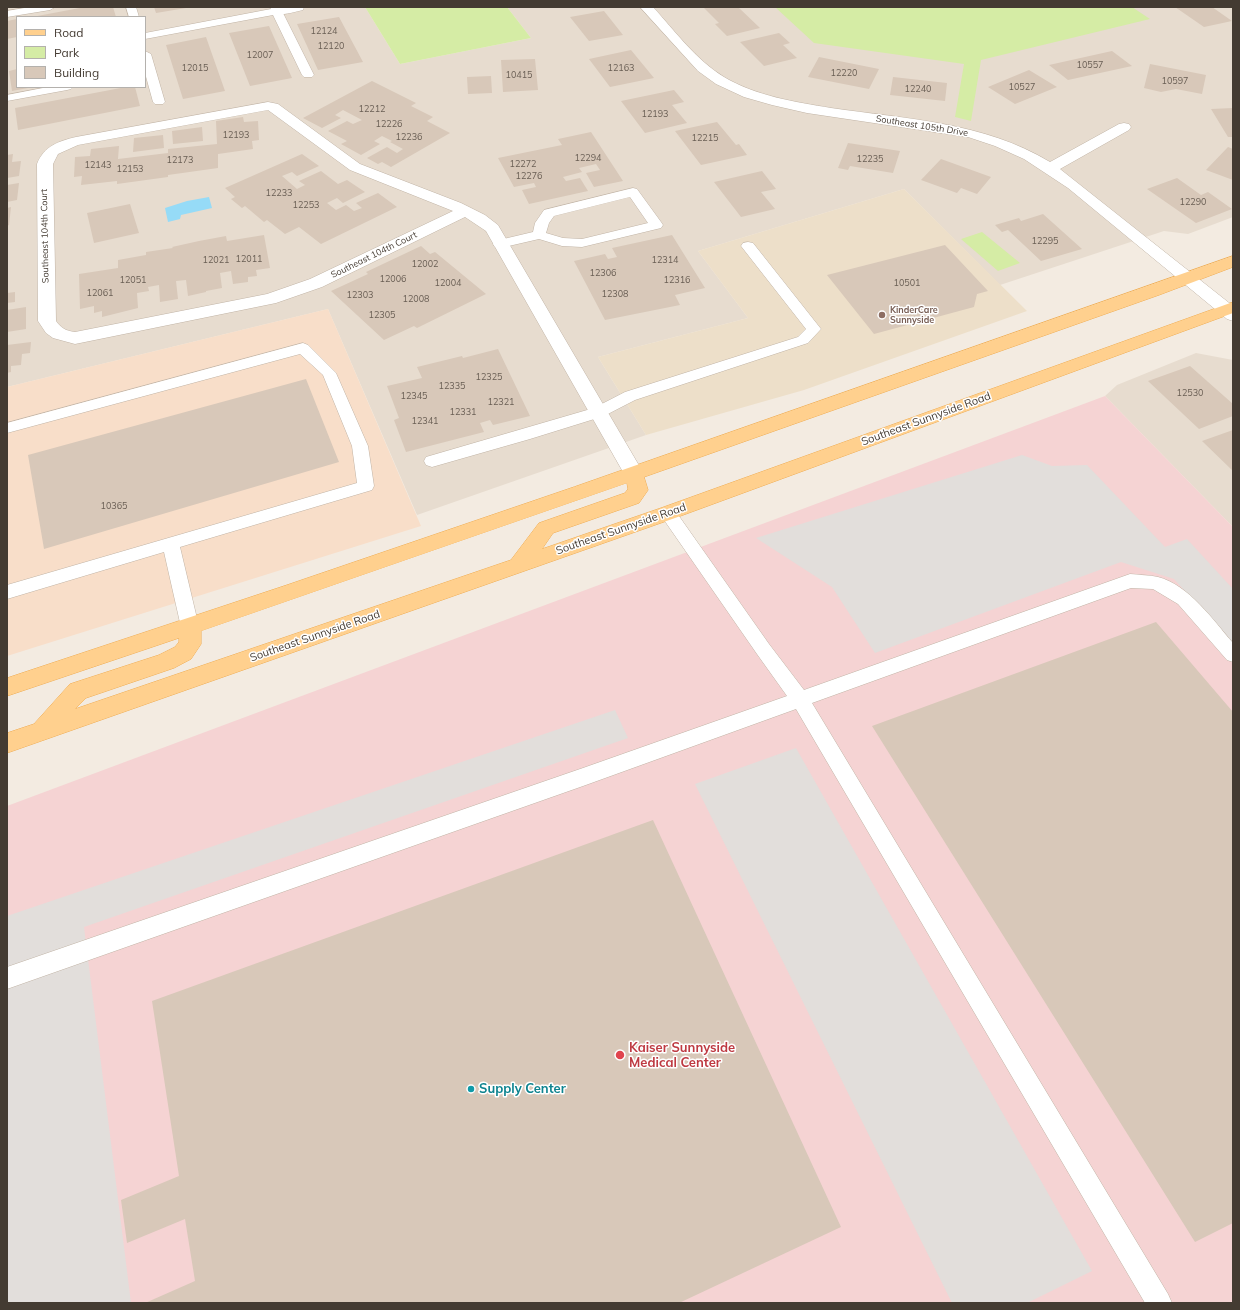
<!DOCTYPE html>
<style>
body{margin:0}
#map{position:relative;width:1240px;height:1310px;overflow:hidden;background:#f3ebe1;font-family:Mulish,sans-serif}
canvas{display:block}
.frame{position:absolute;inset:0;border:8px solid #443b32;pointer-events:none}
.legend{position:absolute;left:16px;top:16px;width:130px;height:72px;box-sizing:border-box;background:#fff;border:1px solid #b4b1ad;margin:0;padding:5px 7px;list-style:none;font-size:12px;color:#443b32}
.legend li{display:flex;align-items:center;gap:8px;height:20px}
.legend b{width:20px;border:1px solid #b4b1ad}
</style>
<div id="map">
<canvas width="1240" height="1310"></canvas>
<div class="frame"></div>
<ul class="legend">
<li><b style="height:5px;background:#ffd08e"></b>Road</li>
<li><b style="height:11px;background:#d5eca5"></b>Park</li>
<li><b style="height:11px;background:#d8c8b9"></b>Building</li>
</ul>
</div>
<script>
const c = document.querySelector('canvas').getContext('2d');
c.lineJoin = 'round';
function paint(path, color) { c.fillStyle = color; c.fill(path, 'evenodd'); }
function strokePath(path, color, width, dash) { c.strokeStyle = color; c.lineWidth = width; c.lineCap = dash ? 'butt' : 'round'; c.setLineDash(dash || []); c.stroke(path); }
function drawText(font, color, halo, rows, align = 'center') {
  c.font = font + ' Mulish,sans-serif'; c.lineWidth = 3; c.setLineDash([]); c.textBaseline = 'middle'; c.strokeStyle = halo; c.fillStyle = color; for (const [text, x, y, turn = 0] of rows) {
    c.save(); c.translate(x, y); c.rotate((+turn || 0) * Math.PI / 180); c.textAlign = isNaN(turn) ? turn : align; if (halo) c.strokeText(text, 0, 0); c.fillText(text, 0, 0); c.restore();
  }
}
const residential = new Path2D(`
 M7,7H365L400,64L531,38L507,7H1233V217L1188,234L1164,231L1000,285L904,189L698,251L748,318L598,357L646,435L417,515L328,309L7,387ZM17,17H145V87H17Z
 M1196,353L1233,360V527L1105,396L1117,385Z`);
const commercial = new Path2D(`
 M328,309L421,526L7,656V387Z`);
const education = new Path2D(`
 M904,189L1027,311L804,390L646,435L598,357L748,318L698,251Z`);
const medical = new Path2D(`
 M1105,396L1233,527V1303H7V806Z`);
const green = new Path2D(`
 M365,7H507L531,38L400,64Z
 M775,7H1132L1150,19L981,60L971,121L955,117L964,64L814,43Z
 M982,232L1020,263L998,271L961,239Z`);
const parking = new Path2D(`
 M1022,455L1052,466L1087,465L1165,547L1187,539L1233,589V645L1174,579L1121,562L875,653L832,587L756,538Z
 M615,710L628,738L84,927L131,1303H7V916Z
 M796,748L1092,1271L1027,1303H952L695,784Z`);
const water = new Path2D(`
 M209,197L212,208L181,215L180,219L168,222L165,208L187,201Z`);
const building = new Path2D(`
 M85,7H113L116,17H32Z
 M154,7H186V8L156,13Z
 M703,7H738L760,28L727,36L715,24L719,23Z
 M1175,7H1212L1232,21L1204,27Z
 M604,11L623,35L589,41L570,17Z
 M339,17L363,62L318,70L297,24Z
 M17,19V37L7,39V21Z
 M269,26L292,78L250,86L229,33Z
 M779,33L790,43L783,45L797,58L764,66L740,42Z
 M206,37L225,91L183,99L166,45Z
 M631,50L654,78L610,87L589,59Z
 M1112,51L1132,66L1068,80L1049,65Z
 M819,57L879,69L869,89L808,77Z
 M535,59L538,90L503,92L501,60Z
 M1150,64L1206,75L1202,94L1176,89L1161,92L1144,88Z
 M17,69V87L28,88L12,91L9,71Z
 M1029,70L1057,87L1015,104L988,87Z
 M491,76L492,93L468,94L467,77Z
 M893,77L947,83L945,101L890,95Z
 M372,81L416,103L411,106L433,117L427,121L450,133L391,167L382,162L378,164L367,158L387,147L397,153L403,149L390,142L392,141L382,136L374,141L380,144L361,155L341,144L347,141L328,131L347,121L353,124L362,120L343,110L335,115L341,118L322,128L303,118Z
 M126,87H135L140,106L18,130L15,108Z
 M674,90L684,102L672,105L687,123L645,133L621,101Z
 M1233,108V137H1228L1211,109Z
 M243,117L244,122L258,121L259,140L252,141L253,149L218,154V168L168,175V177L117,184V181L81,185L82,176L74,177L75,157L90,156L91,149L119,146L118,159L168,153V149L217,144L216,121Z
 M717,122L736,145L739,144L747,155L701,165L675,131Z
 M202,127L203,141L173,144L172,131Z
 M591,132L623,181L594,187L586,173L600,170L596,164L579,168L582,172L563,177L566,181L580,178L588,191L529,204L522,190L536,187L534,183L514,187L498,158L562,145L558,139Z
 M163,135L164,148L133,152L134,138Z
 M848,143L900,151L893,173L850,166L848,170L838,168Z
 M1228,147L1233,149V180L1206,170Z
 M13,154L12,162L21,161L19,176L7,178V155Z
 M302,154L319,166L297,176L292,172L282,176L297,189L305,185L299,181L321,171L338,184L347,180L365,192L343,203L337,198L327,203L336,210L346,205L354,211L362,208L356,203L378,193L397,207L321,244L299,227L285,234L267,220L264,222L245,206L242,208L231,199L235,197L225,188Z
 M941,159L991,177L977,194L961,188L957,193L921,180Z
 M762,171L776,189L761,192L775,209L741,217L714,182Z
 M1177,178L1201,195L1208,192L1232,209L1196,223L1147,189Z
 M19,183L17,200L7,202V185Z
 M130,204L139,233L94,243L87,213Z
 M11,207L9,225L7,226V208Z
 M1043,214L1082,249L1041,261L1008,230L1002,232L995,225L1019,218L1021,221Z
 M264,235L270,268L256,270L257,276L248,277V282L233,284L231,271L220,273L222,288L206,291V292L188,296L186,280L176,281L178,299L160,302L159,285L148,287L149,291L137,293L138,308L102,317V311L94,313V306L80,309L79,274L118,268V260L146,255V252L173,248L172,247L199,241L226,236L227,241Z
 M672,235L705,288L675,295L680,305L605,320L574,261L605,254L608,259L617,257L612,248Z
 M945,245L988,291L977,294L974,307L874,334L827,275Z
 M421,246L430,254L435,252L486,294L417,328L414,326L384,340L331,291L368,274L366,272Z
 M15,292V302L7,303V293Z
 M26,307V329L7,332V310Z
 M31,342L30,353L22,354L21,365L11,366V372L7,373V345Z
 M498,349L530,416L493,425L490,420L480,423L484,432L406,452L394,420L399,418L387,386L422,378L417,367L462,356L463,358Z
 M1190,366L1233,404V416L1199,429L1148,381Z
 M306,379L339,462L44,549L28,455Z
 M1233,430V471L1202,441Z
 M1156,622L1233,712V1223L1195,1242L872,726Z
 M653,820L841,1227L679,1303H145L195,1281L185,1219L127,1243L121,1200L179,1176L152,1001Z`);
const service = new Path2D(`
 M30,7H55L50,10L7,17V11Z
 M126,7H136L139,17H129Z
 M270,7H280L314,75L312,77H304L302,75L273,15L145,39V33L271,9Z
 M145,51L151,54L165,102L163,104H155L153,102L145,73Z
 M48,87H73L71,89L67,90L7,101V95Z
 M633,188L637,189L661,222L663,225L661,228L582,247L562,246L539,239L500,248L495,247L493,244L495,241L533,232L535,223L544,210ZM630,197L648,223L582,239L563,238L546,233L549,223L554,216Z
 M748,242L753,243L821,329L808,343L635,400L604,416L530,439L432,467L426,465L424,461L426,457L594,408L625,392L798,337L806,329L741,246L743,243Z
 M303,343L308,345L336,373L368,446L374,486L372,490L180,547L199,627L196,632L190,634L184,632L181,627L164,552L7,599V585L357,483L352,446L323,375L300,354L7,433V423Z
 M668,507L674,509L769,644L804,690L1130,574C1139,575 1149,575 1158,577C1189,585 1213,620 1233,643V662L1227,660L1178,604L1153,589L1131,588L812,703L1168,1294L1172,1303H1145L796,709L583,786L7,989V967L583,768L787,696L757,654L662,517L660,513L662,509Z`);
const minor = new Path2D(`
 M277,7H304L303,10C293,12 282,16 272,14L270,11L272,8Z
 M640,7H653C675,31 696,60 724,77C756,96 795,102 831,108C906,119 984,122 1050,162L1119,124L1124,123L1129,124L1131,127L1129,130L1060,169L1233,306V321L1227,319L1068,188L1024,159L995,146L968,137L807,113L772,105L744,97L716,84L698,71Z
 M268,102L278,104L360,164L461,203L485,215L498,225L644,474L641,479L634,481L627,479L486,231L465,217L322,287L276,303L75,344L53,338L46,333L38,321L37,164C44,146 59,141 76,137ZM268,110L350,170L453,211L310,279L267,294L75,332C66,331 61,328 56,321L53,164L58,154L78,145Z`);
const primary = new Path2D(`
 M1233,256V267L1159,295L644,477L648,490L639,503L553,533L542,549L661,508L1233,302V313L675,518L7,753V733L34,724L70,684L159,655L175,647L179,642V638L7,696V678L287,585L574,487ZM627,483L628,489L625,493L539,523L511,560L75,709L86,698L174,668L191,659L201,644V631Z`);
const markers = [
 [882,315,4,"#8d6e63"],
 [620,1055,5,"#e0444e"],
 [471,1089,4,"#0f9aa8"]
];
const numberNames = [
 ["12124",324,31],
 ["12120",331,46],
 ["12007",260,55],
 ["10557",1090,65],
 ["12015",195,68],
 ["12163",621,68],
 ["12220",844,73],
 ["10415",519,75],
 ["10597",1175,81],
 ["10527",1022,87],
 ["12240",918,89],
 ["12212",372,109],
 ["12193",655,114],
 ["12226",389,124],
 ["12193",236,135],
 ["12236",409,137],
 ["12215",705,138],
 ["12294",588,158],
 ["12235",870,159],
 ["12173",180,160],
 ["12272",523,164],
 ["12143",98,165],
 ["12153",130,169],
 ["12276",529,176],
 ["12233",279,193],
 ["12290",1193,202],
 ["12253",306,205],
 ["12295",1045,241],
 ["12011",249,259],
 ["12021",216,260],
 ["12314",665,260],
 ["12002",425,264],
 ["12306",603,273],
 ["12006",393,279],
 ["12051",133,280],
 ["12316",677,280],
 ["12004",448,283],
 ["10501",907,283],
 ["12061",100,293],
 ["12308",615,294],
 ["12303",360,295],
 ["12008",416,299],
 ["12305",382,315],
 ["12325",489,377],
 ["12335",452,386],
 ["12530",1190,393],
 ["12345",414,396],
 ["12321",501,402],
 ["12331",463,412],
 ["12341",425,421],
 ["10365",114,506]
];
const farStreetnames = [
 ["Southeast 105th Drive",922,126,9],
 ["Southeast 104th Court",45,236,-91],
 ["Southeast 104th Court",374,255,-26]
];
const farEducationnames = [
 ["KinderCare",890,310],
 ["Sunnyside",890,320]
];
const streetNames = [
 ["Southeast Sunnyside Road",926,419,-20],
 ["Southeast Sunnyside Road",621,529,-19],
 ["Southeast Sunnyside Road",315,636,-19]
];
const nearHealthnames = [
 ["Kaiser Sunnyside",629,1048],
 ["Medical Center",629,1063]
];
const nearCulturenames = [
 ["Supply Center",479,1089]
];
paint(residential, '#e7dccf');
paint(commercial, '#f8dec9');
paint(education, '#eddfc9');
paint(medical, '#f5d3d3');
paint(green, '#d5eca5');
paint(parking, '#e2dedb');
paint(water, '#96dbf7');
paint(building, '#d8c8b9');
strokePath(service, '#c1b4a6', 1);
strokePath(minor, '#c1b4a6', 1);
strokePath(primary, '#eeac53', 1);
paint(service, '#fff');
paint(minor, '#fff');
paint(primary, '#ffd08e');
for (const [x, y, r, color] of markers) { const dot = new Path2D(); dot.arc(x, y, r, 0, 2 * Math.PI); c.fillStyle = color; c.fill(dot); strokePath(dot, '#fff', 1.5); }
drawText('9px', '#695e54', null, numberNames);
drawText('9px', '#443b32', '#fff', farStreetnames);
drawText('bold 9px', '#785e54', '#fff', farEducationnames, 'left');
drawText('11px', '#443b32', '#fff', streetNames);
drawText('bold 13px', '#be3a42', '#fff', nearHealthnames, 'left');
drawText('bold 13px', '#0d838f', '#fff', nearCulturenames, 'left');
</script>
